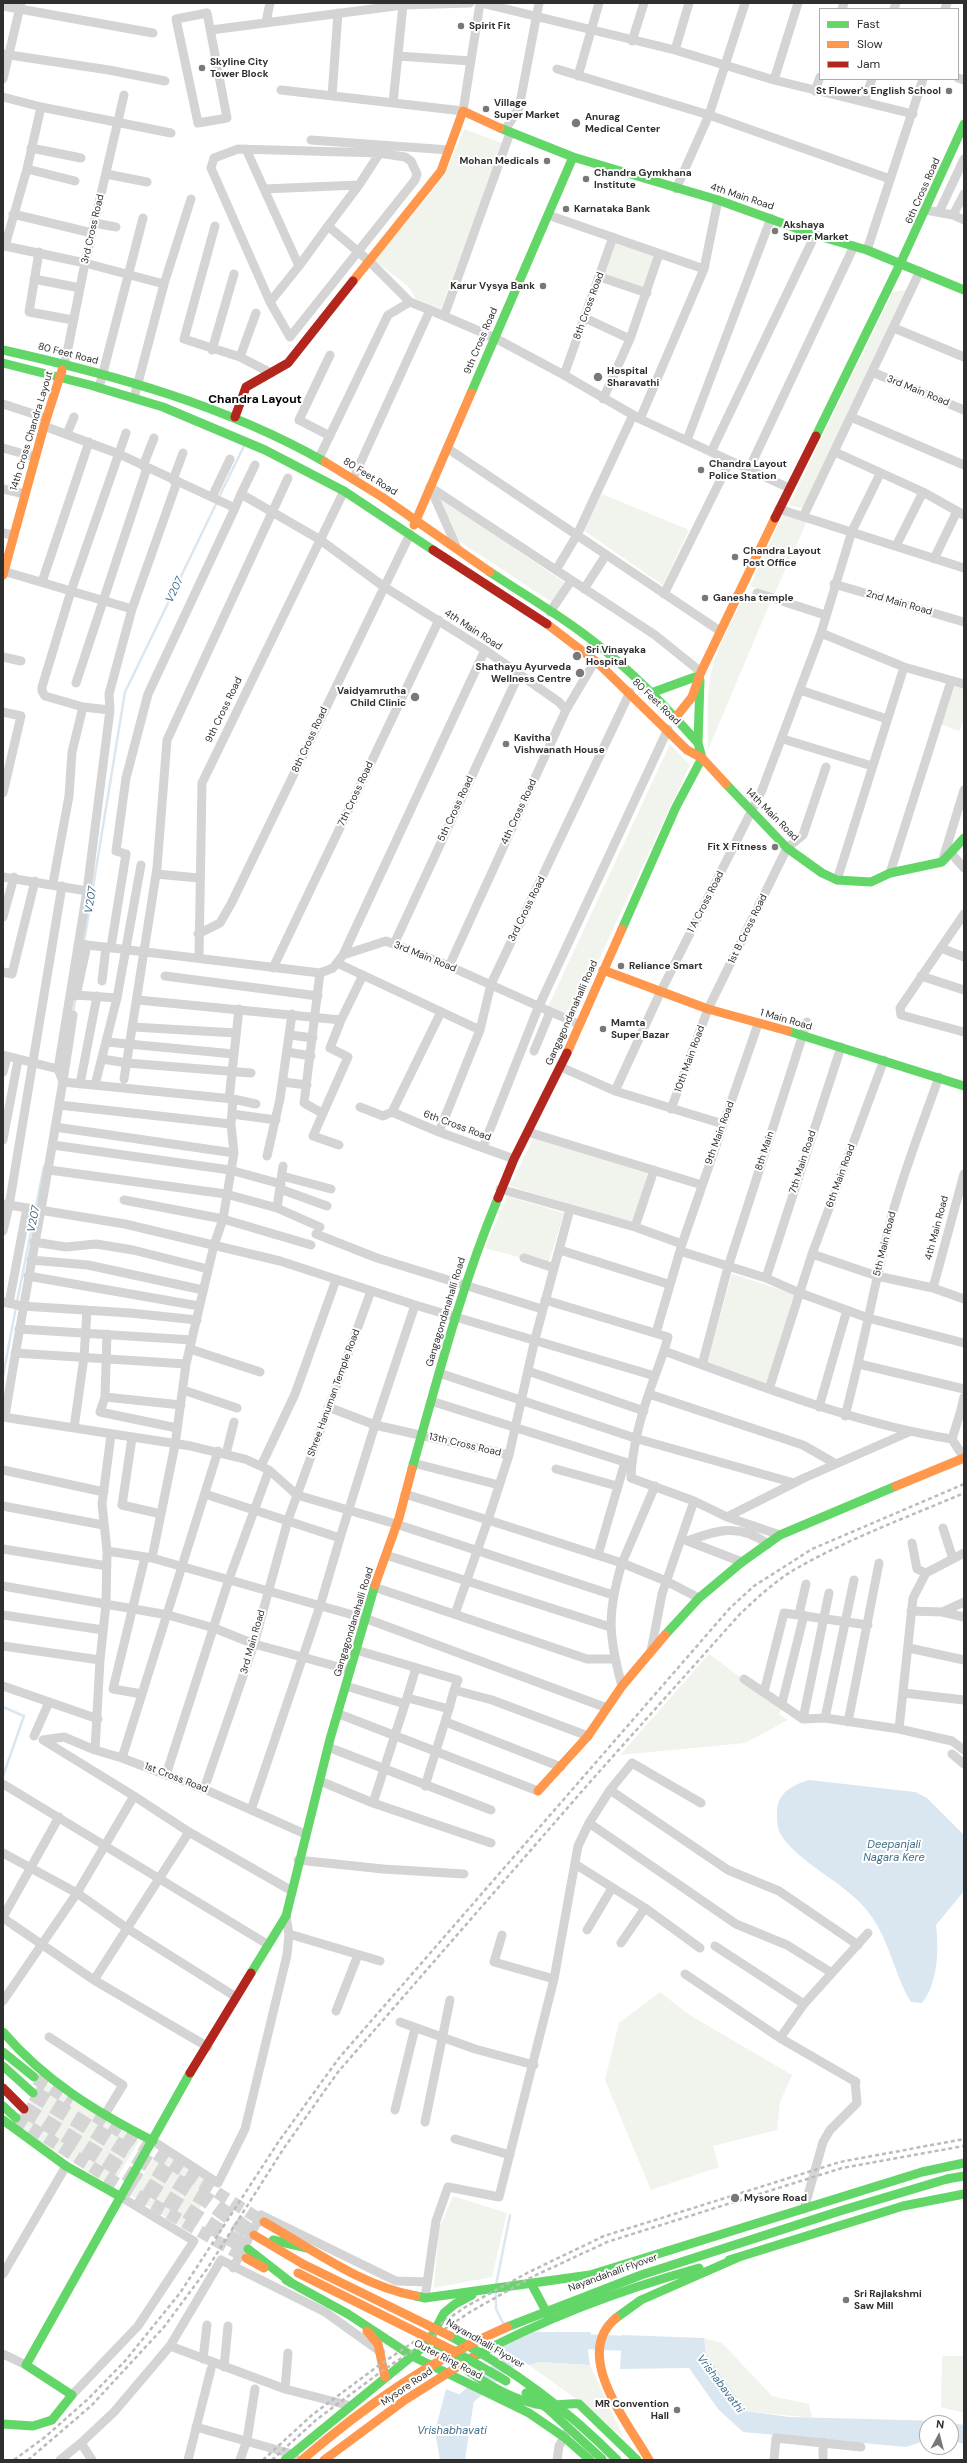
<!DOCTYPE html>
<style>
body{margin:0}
#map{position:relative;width:967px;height:2463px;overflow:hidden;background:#fff;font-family:"DM Sans",sans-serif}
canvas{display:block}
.frame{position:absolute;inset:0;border:4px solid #2f2f2f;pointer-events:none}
.legend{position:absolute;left:819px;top:8px;width:140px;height:72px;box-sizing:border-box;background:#fff;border:1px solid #acacac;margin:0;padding:5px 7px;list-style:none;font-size:12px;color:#2f2f2f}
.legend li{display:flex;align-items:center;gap:8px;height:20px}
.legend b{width:20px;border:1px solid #acacac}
.north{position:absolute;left:919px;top:2415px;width:40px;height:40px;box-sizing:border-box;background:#fff;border:1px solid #acacac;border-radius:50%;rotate:7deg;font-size:11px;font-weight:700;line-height:16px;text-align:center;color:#2f2f2f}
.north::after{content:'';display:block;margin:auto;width:14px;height:18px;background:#787878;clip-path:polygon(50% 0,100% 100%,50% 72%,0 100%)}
</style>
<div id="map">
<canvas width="967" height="2463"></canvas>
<div class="frame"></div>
<ul class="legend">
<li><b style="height:5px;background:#63d668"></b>Fast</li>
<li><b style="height:5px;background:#ff974d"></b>Slow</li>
<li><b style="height:5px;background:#b3261e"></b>Jam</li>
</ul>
<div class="north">N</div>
</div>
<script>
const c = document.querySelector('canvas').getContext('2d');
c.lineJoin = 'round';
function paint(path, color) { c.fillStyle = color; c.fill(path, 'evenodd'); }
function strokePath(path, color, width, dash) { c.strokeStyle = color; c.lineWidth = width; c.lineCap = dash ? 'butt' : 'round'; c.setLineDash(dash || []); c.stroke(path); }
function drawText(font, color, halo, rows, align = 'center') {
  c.font = font + ' "DM Sans",sans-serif'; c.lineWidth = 4; c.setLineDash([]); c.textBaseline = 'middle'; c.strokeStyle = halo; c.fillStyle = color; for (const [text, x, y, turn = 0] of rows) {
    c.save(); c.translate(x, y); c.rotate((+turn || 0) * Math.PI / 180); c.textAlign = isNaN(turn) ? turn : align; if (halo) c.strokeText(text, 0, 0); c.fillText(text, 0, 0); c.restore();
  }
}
const green = new Path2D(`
 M464,129L502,143L441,309L416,299L408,286L375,261L445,175Z
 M616,241L654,254L643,287L604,274Z
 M911,289L806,509L789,505L893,292Z
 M602,494L689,530L663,585L583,530Z
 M439,497L564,582L553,603L459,541Z
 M783,515L807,521L774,595L750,586Z
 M745,594L770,603L708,750C708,725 706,698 711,673C716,646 734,619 745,594Z
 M953,685L964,688V720L959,731L940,724Z
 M670,744L690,765L571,1019L547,1009Z
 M534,1137L648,1173L632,1223L510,1186Z
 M507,1196L564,1213L548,1265L485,1248Z
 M732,1274L801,1296L775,1386L707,1362Z
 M709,1654L782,1708L779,1714L788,1720L745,1743L620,1755Z
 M660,1992L688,2014L792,2075L780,2102L777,2130L713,2146L719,2167L651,2190L605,2080L619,2023Z
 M45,2083L139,2141L112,2186L34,2138L14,2123Z
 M159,2150L215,2184L186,2230L130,2195Z
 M453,2196L507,2213L492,2277L434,2288L439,2229Z
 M704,2338L722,2343L772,2396L809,2404L812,2418L746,2411L706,2354Z
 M942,2356H964V2413L941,2407Z
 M540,2362L590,2365L624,2438L590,2409L529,2365Z`);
const water = new Path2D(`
 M809,1780L915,1792L927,1798L964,1835V1891L936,1925C939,1949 938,1984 922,2003L911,2002C892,1971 890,1936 864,1907C843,1882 799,1863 781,1835C777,1829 777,1818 777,1811C778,1792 793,1785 809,1780Z
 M534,2332H591L588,2351L590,2365L540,2362L529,2365L499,2348Z
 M622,2335L704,2338L706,2354L746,2411L789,2417L942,2421L964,2425V2444L951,2440V2423H927V2440L906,2447L743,2432L718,2409L689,2368L620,2369Z
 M446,2389L474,2400L465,2460H440L435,2431Z`);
const stream = new Path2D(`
 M219,497L244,446
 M84,942L125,692L217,502
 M73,1014L75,999
 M17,1302L44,1166
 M3,1376L16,1307
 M3,1707L24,1716L3,1776
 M496,2285L510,2215
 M496,2292V2309L503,2323`);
const river = new Path2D(`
 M568,2341L642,2344
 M460,2415L461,2403L511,2359L532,2348`);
const secondaryTunnel = new Path2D(`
 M36,2079L72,2102
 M95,2116L264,2222
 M16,2118L118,2184L246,2258`);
const highwayTunnel = new Path2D(`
 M33,2093L207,2200L254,2235
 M24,2109L248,2249`);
const street = new Path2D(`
 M481,3L675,50L774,80L913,114
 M3,6L153,33
 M842,9L844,3
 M894,9L896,3
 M945,9L947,3
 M207,13L227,118L198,123L176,19Z
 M266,22L270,3
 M211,30L403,5L470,3
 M632,41L644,3
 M675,50L689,3
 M3,54L109,70L165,81
 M398,56L471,61
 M557,69L709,115L890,179
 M578,76L599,3
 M958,78L964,80
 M3,79L21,3
 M774,80L798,3
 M281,90L463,111L480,3
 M815,91L820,77
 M332,96L338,13
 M3,97L41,107L27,169L5,246L85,263L164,284L134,398
 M864,102L872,79
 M393,103L403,5
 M41,107L171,133
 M505,130L519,108L539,3
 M510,133L444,316L495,338L564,375L640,419L789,488
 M311,140L449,150
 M31,148L81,158
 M238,149L379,153L405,157L411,161L417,174L415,180L290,337L270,302L211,168L214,158Z
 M246,149L264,189
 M27,169L75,181
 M106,174L147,182
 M359,185L381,151
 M676,189L709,115L745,3
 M926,210L953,215L964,220
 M939,212L964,159
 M13,214L92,233
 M548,215L704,269
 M953,215L964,194
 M94,223L116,227
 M215,226L184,339L240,357L271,373
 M328,226L359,185L264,189L299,266L328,226L369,261L410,302
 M867,250L923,79
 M39,252L29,312L73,320
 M600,277L647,293
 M34,279L80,288
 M164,284L191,199
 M270,302L299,266
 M585,318L630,339
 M894,328L964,357
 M212,350L234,274
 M240,357L256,313
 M65,363L85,263L124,95
 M872,372L964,410
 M564,375L613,237
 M99,388L143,218
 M603,399L630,339L659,254
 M3,404L46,418
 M633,415L577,535L556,570L655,635L701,672
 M851,417L964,465
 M640,419L704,269L718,200
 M44,426L119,454L235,508L241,494L319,539L383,586L485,650L559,702L566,710
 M67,434L74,417
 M330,436L299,420L330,355
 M687,440L771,218
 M3,448L35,457
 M447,448L720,631
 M711,452L815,235
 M835,452L923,492L964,515
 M319,458L388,315L410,302L430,310
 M143,466L154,438
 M749,469L854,246
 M353,479L430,310L444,316
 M173,480L183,453
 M430,487L556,570
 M430,487L457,548
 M3,489L25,494
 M241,494L255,465
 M212,497L230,459
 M779,509L964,568
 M803,517L920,271
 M3,533L13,535
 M896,546L923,492
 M934,559L957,511
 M3,571L132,609L109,694L110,710L87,891L58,1069
 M42,582L89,442
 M834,584L964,622
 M584,589L606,555
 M757,593L825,615
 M664,594L730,461
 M132,609L177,482
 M550,612L571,581
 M821,633L904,667L964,684
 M3,657L21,661
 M76,683L147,468
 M800,690L887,719
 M110,710L83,707L45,696L42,691V687L71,591L126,433
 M3,712L21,716L3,793
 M783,739L872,766
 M950,852L964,868
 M943,859L964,790
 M890,873L951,681
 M156,874L199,878
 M3,877L87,891
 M837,880L904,667
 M53,883L69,796L72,752L83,707
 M964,914L900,1008L901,1015L964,1032
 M3,917L14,877
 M198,934L220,923L231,904L410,534
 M79,944L320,973L333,968L343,955L386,941L449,966L578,1024
 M394,944L519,674
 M111,947L126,854L116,851L126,778L148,694L235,508
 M941,948L964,957
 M343,955L485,650
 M199,957L202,783L344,491
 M337,963L480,1030
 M449,966L566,710L595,661
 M273,968L439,620
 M3,972L12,974L35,881
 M320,973L304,1103L322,1113
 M165,976L318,996
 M921,976L964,990
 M102,981L106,947
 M76,995L117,998
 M76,996L87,945
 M138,1000L341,1020
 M133,1027L236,1033
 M290,1035L313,1038
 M107,1042L234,1054
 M534,1051L550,1012
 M287,1052L311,1056
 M3,1055L58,1069L63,1082L233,1099L231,1124L234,1153L223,1219L214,1245L186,1364L175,1445L152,1558
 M102,1059L127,1063L251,1073
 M561,1067L615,1091L723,1124
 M3,1072L7,1057
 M124,1079L157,868L167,740L288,478
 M283,1082L307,1085
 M80,1084L97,996
 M95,1085L117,998L141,865
 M615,1091L660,993L762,790L821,633L852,531L880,474
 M229,1099L239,1009
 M233,1099L256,1104
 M59,1105L231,1124
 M360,1107L383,1116L392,1112
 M671,1109L708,1009L787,848L803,835L826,767
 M392,1112L439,1132L514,1159
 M392,1112L441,1012
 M232,1114L276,1120
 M55,1127L234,1153
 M439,1132L480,1030L491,984L630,692
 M528,1132L702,1185
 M3,1140L18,1060
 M53,1145L230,1170L281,1184
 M339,1145L313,1136L348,1057L330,1048L341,1020L363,975
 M483,1147L538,1008L668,729
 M267,1156L280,1099L292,1014
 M49,1170L226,1194L277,1208L283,1166
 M282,1176L331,1189
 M280,1189L327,1206
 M500,1189L635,1227L682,1244L656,1333
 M124,1200L223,1219L311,1245
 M3,1204L125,1224L280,1261L415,1305L655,1376L664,1351C759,1385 852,1423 952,1439L964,1458
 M277,1208L320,1227
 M570,1209L535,1339L509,1455L488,1520L622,1563C607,1613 608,1635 622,1686
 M635,1227L654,1170
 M3,1231L9,1206L62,886
 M316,1234L377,1258L542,1309
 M34,1242L66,1247L96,1244L133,1250L208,1269
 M682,1244L758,1024
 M560,1250L668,1284
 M680,1251L766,1278L800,1293L868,1318L964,1343
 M812,1254L877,1276L933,1288L964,1299
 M524,1258L554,1268
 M31,1260L88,1265L203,1290
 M28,1276L199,1306
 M766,1278L841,1047
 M933,1288L964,1174
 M545,1300L668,1337L664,1351
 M3,1302L22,1306L130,1313L197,1320
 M9,1303L27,1208
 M19,1329L192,1340
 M107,1334L105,1397L100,1412L177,1428
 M190,1349L260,1372
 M15,1353L186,1364
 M859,1364L964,1389
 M702,1365L728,1267L807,1022
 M528,1371L644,1411
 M439,1373L638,1439L794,1483
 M655,1376C643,1408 632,1444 631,1478L694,1501L727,1517L780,1535
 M769,1389L812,1254L884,1060
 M183,1390L237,1408
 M649,1394L803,1445L836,1464
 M105,1397L181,1405
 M431,1401L631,1464
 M328,1407L375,1425L509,1455
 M819,1407L847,1310
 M961,1410L964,1397
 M845,1416C863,1349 875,1281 892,1215C905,1168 923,1122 939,1077
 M3,1417L191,1446L245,1459L269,1470L297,1495L396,1524L613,1595
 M5,1417C26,1283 54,1150 73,1015
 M74,1428L84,1357L87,1310
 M132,1438L122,1505L161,1514
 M952,1439L961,1410L964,1409
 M226,1454L234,1422
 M413,1463L499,1485
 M261,1466L295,1394L336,1280
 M556,1469L617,1486
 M3,1470L104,1492
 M655,1486L622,1563L666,1581L699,1598
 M205,1494L340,1538L320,1606L251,1810
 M405,1494L488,1520L455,1614
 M3,1506L103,1525
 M727,1517L804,1478L909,1432
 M943,1528L953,1559
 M340,1538L375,1425L415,1305
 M685,1540L742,1562
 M687,1541C718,1530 739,1523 768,1544
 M912,1543L917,1569L926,1573
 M3,1549L107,1566
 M107,1551L102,1504L111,1435
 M386,1555L610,1627
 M598,1555L625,1462
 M3,1586L168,1615L214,1628L254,1644L350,1670
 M374,1587L587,1659H614
 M911,1611L942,1612L964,1617
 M942,1612L964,1602
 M799,1614L806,1584
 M3,1615L103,1630
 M3,1646L100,1660
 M909,1648L964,1660
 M356,1650L458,1680L454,1690L492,1700L588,1736
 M651,1651L662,1594L694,1501
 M744,1679L803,1719L825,1718L899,1729L952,1741L964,1750
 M3,1686L98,1719
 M346,1686L405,1704L416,1668
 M764,1692L784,1613L868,1625
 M904,1693L964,1700
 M142,1694L113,1689L145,1557
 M408,1698L449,1709L454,1690
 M782,1703L804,1615
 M339,1714L538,1791
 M825,1718L854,1580
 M803,1719L829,1593
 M446,1722L561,1767
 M848,1722L879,1563
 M899,1729L913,1598L926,1573L964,1553
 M34,1736L49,1702
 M43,1740L134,1796L189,1832L292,1891
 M43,1740L64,1737L95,1750L122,1758L204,1789L305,1834
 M328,1747L491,1810
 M95,1750L100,1660L106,1604L107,1551L152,1558L367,1619L607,1708
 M952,1754L964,1764
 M122,1758L218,1451
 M166,1775L229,1579L269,1470
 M320,1781L373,1803L491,1843
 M3,1784L267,1944
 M425,1786L449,1709
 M204,1789L254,1644L288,1520L371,1291
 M610,1790L728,1870L779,1891L858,1945
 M373,1803L405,1704
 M589,1823L736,1924L787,1945L832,1973
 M189,1832L94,1980L208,2047
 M3,1853L77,1893L128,1929L236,1997
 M298,1860L383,1869L464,1874
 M575,1864L645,1908L700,1948
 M3,1917L59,1817
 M3,1918L94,1980
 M587,1930L612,1888
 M289,1934L380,1961
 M502,1935L494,1962L554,1979
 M621,1943L645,1908
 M715,1946L804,2004
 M685,1974L780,2038L856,2082
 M3,2001L77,1893L134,1796
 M336,2011L358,1955
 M400,2022L475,2049L534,2065
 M49,2037L123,2085L104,2116
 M780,2038L804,2004L868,1933
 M395,2110L415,2028
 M425,2122L450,2000
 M455,2139L510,2155
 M153,2141L218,2183L245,2129L287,1955L289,1934L286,1916
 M804,2209L823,2142L830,2130L857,2103L855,2081
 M233,2268L261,2215L396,2281L427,2282
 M3,2274L66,2166
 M425,2298L436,2221L448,2187L499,2197L554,1979L578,1846L589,1823L610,1790L632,1763L701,1803
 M170,2346L285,2389L351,2406
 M3,2354L26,2365
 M203,2359L207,2325
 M224,2367L228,2326
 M285,2389L288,2353
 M72,2395L138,2326L194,2241L121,2197
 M196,2427L292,2454L295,2457
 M60,2460L81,2443
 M92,2460L81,2443L114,2412L170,2346L221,2260L325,2312L381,2352
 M188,2460L211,2369
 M240,2460L247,2440L255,2389
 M557,2460L559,2446L567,2432
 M774,2460L776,2438L861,2447
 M823,2460V2442`);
const fast = new Path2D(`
 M500,128L573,157L718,200L815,235L867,250L964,290
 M3,350C114,375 225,405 325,462
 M3,363L90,385L163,407L265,450L344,491L433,550
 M471,393L573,157
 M816,436L901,262L964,124
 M490,572C523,594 558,614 589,638C629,668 664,705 698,743
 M651,693L695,677
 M726,784L787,848L822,873L837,880L871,882L890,873L942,862L964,838
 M622,929L676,807L702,758L698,743L700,680
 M788,1031L964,1086
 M412,1469C438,1377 461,1287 498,1198
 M665,1635L699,1598L742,1562L780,1535L896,1486
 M251,1973L286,1916L330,1739L375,1585
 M3,2032C45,2081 96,2112 153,2141
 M3,2052L34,2077
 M3,2066L33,2093
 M3,2106L16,2118
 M3,2120L66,2166L121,2197
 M947,2179L964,2176
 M273,2240L307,2248
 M248,2249L293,2284
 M729,2260L903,2206L964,2194
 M286,2280L348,2314L412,2356L529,2413L564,2437L590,2460
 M531,2283L549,2317
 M416,2296L425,2298L590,2275L922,2172L964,2163
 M616,2318L641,2300L737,2258
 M437,2349C467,2370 499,2396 536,2404C550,2407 565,2403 579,2404L637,2460
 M473,2357C545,2318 620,2290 699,2268
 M3,2424L33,2426L52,2420L72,2395L26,2365L190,2073
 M285,2460L428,2343L444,2313L455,2304L472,2295`);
const slow = new Path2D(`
 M353,281L441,171L463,111L500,128
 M325,462L382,497L490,572
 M414,525L471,393
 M3,575L44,426L62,370
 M547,624L598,663L687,750L702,758L726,784
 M676,717L692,697L701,672L775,518
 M603,970L708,1009L788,1031
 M567,1053L622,929
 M896,1486L964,1458
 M375,1585L399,1518L412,1469
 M538,1791L588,1736L622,1686L665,1635
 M264,2222C312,2249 361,2286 416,2296
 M254,2235L303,2264
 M246,2258L264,2268
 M616,2318C571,2355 629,2424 649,2460
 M367,2331L378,2344L385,2377
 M324,2460L405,2400L473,2357`);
const jam = new Path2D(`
 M235,417L246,387L288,363L353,281
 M775,518L816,436
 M433,550L547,624
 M498,1198L514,1159L567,1053
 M190,2073L251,1973
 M3,2088L24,2109`);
const rail = new Path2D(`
 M14,2460L45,2437L88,2399L125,2361L180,2293L279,2141L339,2058L730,1608L754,1586L812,1549L964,1484
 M28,2460L92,2405L164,2327L207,2269L284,2148L338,2072L590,1782L740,1614C757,1598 773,1583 792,1571C845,1540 908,1517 964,1493
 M263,2460L312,2415L378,2366L467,2306L529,2272L604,2236L840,2162L964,2139
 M272,2460L316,2420L382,2371L470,2312L532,2277L607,2242L842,2168L964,2146`);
const fastBridge = new Path2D(`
 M507,2327L641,2275L843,2210L947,2179
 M450,2336C513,2369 567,2409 617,2460
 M452,2350L506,2381
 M526,2393L547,2408L602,2459`);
const slowBridge = new Path2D(`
 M303,2264L450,2336
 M298,2273L452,2350
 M302,2460C365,2406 430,2360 507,2327`);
const markers = [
 [461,26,4,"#787878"],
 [202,68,4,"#787878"],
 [949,91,4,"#787878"],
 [486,109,4,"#787878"],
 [576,123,5,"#787878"],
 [547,161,4,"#787878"],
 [586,179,4,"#787878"],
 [566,209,4,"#787878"],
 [775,231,4,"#787878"],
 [543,286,4,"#787878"],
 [598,377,5,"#787878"],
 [701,470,4,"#787878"],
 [735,557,4,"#787878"],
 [705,598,4,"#787878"],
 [577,656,5,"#787878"],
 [580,673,5,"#787878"],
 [415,697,5,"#787878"],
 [506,744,4,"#787878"],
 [775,847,4,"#787878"],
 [621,966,4,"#787878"],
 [603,1029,4,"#787878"],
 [735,2198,5,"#787878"],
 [846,2300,4,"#787878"],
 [677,2410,4,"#787878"]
];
const poiNames = [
 ["Spirit Fit",469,26],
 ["Skyline City",210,62],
 ["Tower Block",210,74],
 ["St Flower's English School",941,91,"right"],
 ["Village",494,103],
 ["Super Market",494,115],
 ["Anurag",585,117],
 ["Medical Center",585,129],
 ["Mohan Medicals",539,161,"right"],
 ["Chandra Gymkhana",594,173],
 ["Institute",594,185],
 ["Karnataka Bank",574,209],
 ["Akshaya",783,225],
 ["Super Market",783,237],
 ["Karur Vysya Bank",535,286,"right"],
 ["Hospital",607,371],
 ["Sharavathi",607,383],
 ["Chandra Layout",709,464],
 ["Police Station",709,476],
 ["Chandra Layout",743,551],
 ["Post Office",743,563],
 ["Ganesha temple",713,598],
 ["Sri Vinayaka",586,650],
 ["Hospital",586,662],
 ["Shathayu Ayurveda",571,667,"right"],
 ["Wellness Centre",571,679,"right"],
 ["Vaidyamrutha",406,691,"right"],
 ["Child Clinic",406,703,"right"],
 ["Kavitha",514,738],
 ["Vishwanath House",514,750],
 ["Fit X Fitness",767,847,"right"],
 ["Reliance Smart",629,966],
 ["Mamta",611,1023],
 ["Super Bazar",611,1035],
 ["Mysore Road",744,2198],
 ["Sri Rajlakshmi",854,2294],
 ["Saw Mill",854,2306],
 ["MR Convention",669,2404,"right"],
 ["Hall",669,2416,"right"]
];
const streetNames = [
 ["6th Cross Road",923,191,-66],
 ["4th Main Road",742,197,18],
 ["3rd Cross Road",93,229,-77],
 ["8th Cross Road",589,306,-70],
 ["9th Cross Road",481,341,-67],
 ["80 Feet Road",68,354,14],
 ["3rd Main Road",918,391,22],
 ["14th Cross Chandra Layout",32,431,-73],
 ["80 Feet Road",370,477,32],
 ["2nd Main Road",899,603,16],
 ["4th Main Road",473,630,33],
 ["80 Feet Road",656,702,44],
 ["9th Cross Road",224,710,-64],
 ["8th Cross Road",310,740,-65],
 ["7th Cross Road",356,794,-65],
 ["5th Cross Road",456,809,-65],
 ["4th Cross Road",519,812,-65],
 ["14th Main Road",772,815,45],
 ["1 A Cross Road",706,902,-63],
 ["3rd Cross Road",527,909,-64],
 ["1st B Cross Road",748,929,-64],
 ["3rd Main Road",425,957,22],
 ["Gangagondanahalli Road",572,1013,-66],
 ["1 Main Road",786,1020,16],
 ["10th Main Road",690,1059,-70],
 ["6th Cross Road",457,1126,20],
 ["9th Main Road",720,1133,-70],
 ["8th Main",765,1151,-72],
 ["7th Main Road",803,1162,-72],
 ["6th Main Road",841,1176,-70],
 ["4th Main Road",937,1228,-75],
 ["5th Main Road",885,1244,-76],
 ["Gangagondanahalli Road",446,1312,-73],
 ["Shree Hanuman Temple Road",334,1393,-70],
 ["13th Cross Road",465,1445,13],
 ["Gangagondanahalli Road",354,1622,-73],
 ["3rd Main Road",253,1642,-74],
 ["1st Cross Road",176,1778,21],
 ["Nayandahalli Flyover",613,2273,-20],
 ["Nayandhalli Flyover",485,2344,30],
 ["Outer Ring Road",448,2360,27],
 ["Mysore Road",407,2387,-34]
];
const waterNames = [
 ["V207",175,590,-64],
 ["V207",91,900,-81],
 ["V207",34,1219,-79],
 ["Deepanjali",894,1845],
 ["Nagara Kere",894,1858],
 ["Vrishabavathi",720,2384,53],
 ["Vrishabhavati",452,2431]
];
const quarterNames = [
 ["Chandra Layout",255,400]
];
paint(green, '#f0f4ec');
paint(water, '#dae7f0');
strokePath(stream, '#dae7f0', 2.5);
strokePath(river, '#dae7f0', 15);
strokePath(secondaryTunnel, '#d5d5d5', 12, [12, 6]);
strokePath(highwayTunnel, '#d5d5d5', 16, [16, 8]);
strokePath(street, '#d4d4d4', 9);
strokePath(fast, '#63d668', 9);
strokePath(slow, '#ff974d', 9);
strokePath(jam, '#b3261e', 9);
strokePath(rail, '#bbb', 2.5, [4, 3]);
strokePath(fastBridge, '#63d668', 9);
strokePath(slowBridge, '#ff974d', 9);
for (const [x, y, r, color] of markers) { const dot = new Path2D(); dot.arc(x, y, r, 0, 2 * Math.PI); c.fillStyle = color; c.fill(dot); strokePath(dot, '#fff', 1.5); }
drawText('bold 10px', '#2f2f2f', '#fff', poiNames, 'left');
drawText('10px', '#2f2f2f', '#fff', streetNames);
drawText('italic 11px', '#406f8d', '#fff', waterNames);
drawText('bold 12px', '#000', '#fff', quarterNames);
</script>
